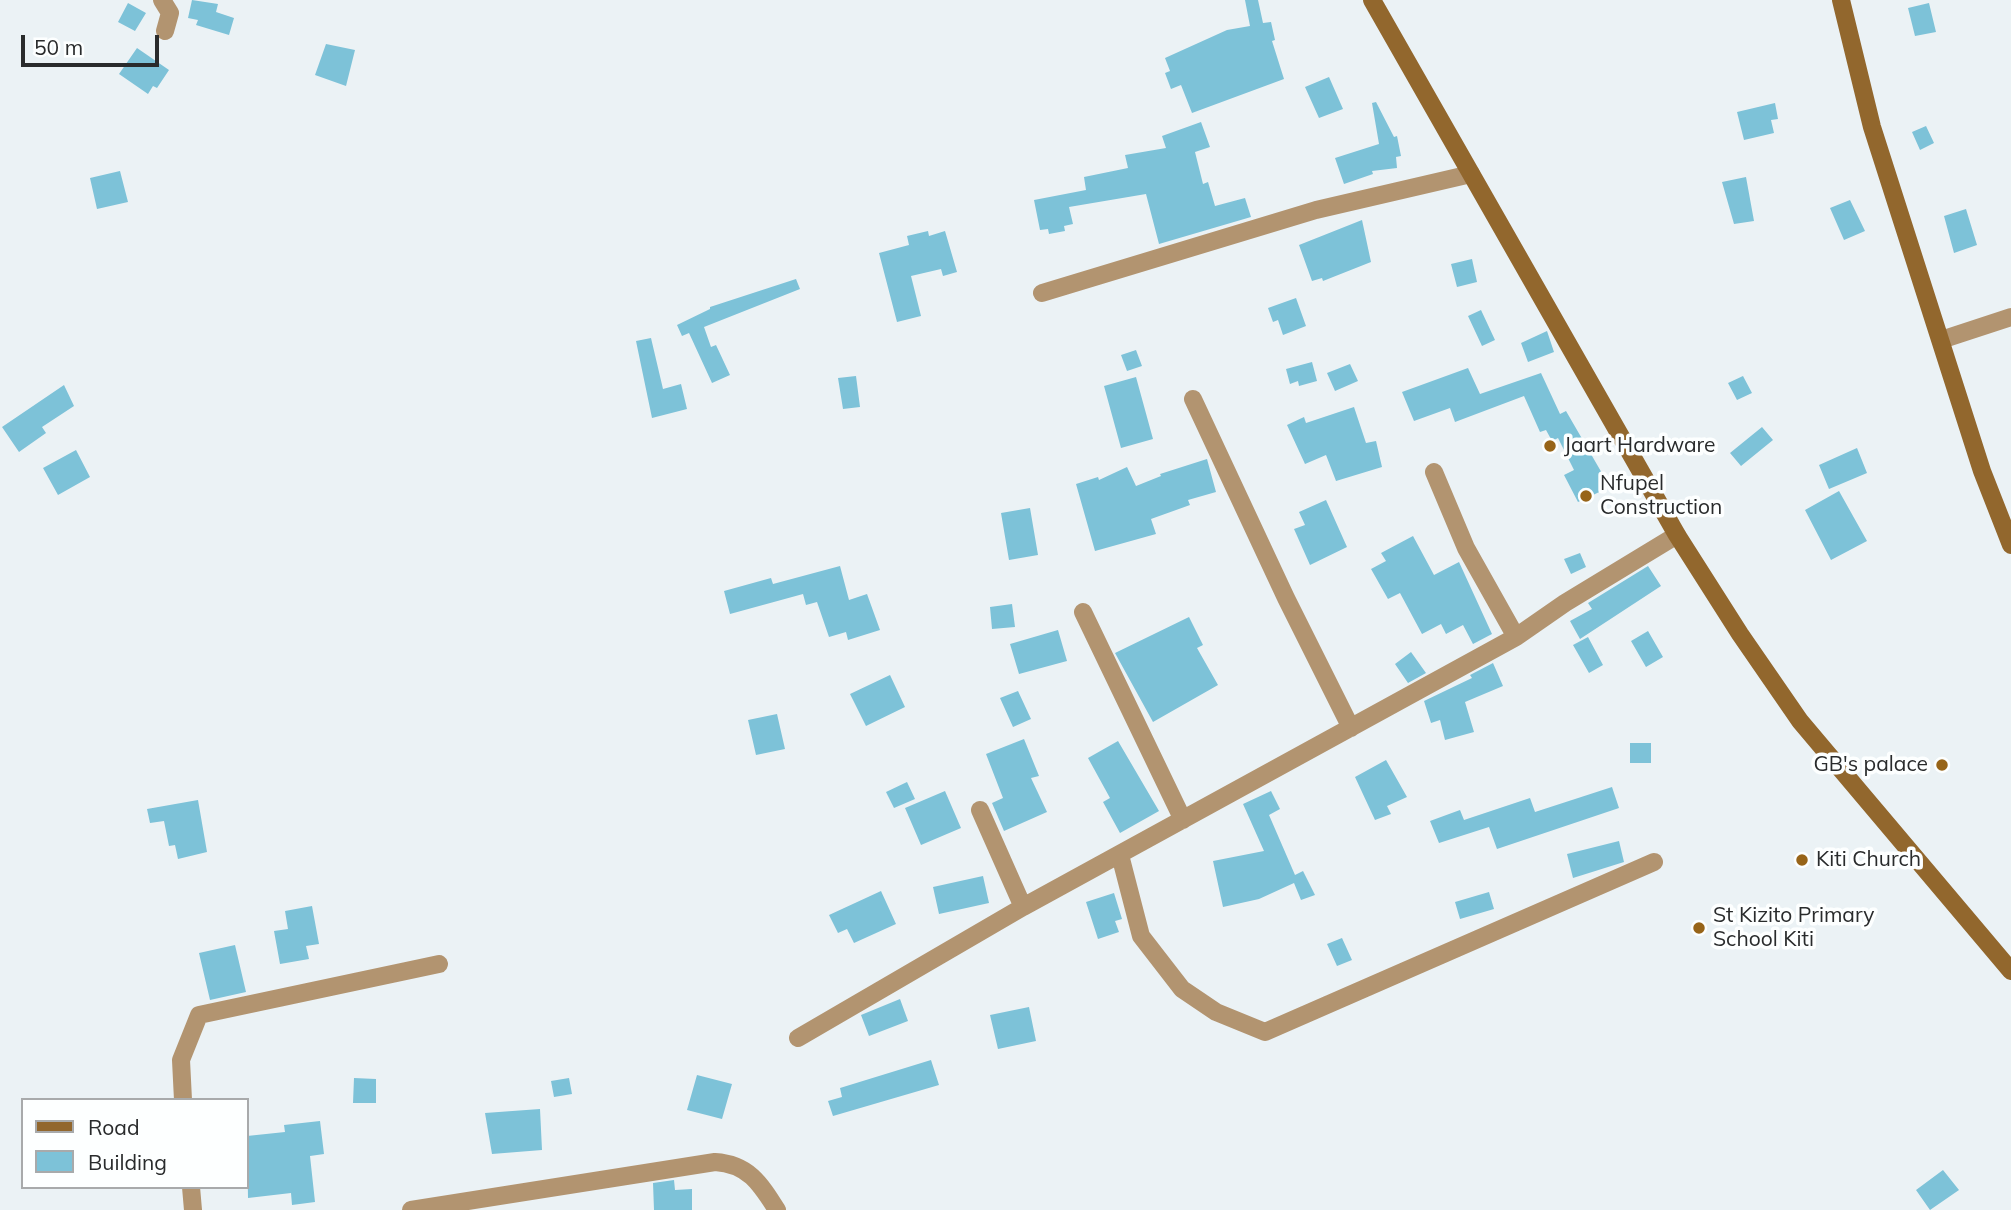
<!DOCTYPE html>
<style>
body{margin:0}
#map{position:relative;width:2011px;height:1210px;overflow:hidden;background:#ebf2f5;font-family:Mulish,sans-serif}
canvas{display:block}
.legend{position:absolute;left:21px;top:1098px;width:228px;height:91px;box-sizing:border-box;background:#fdffff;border:2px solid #a8aaab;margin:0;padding:9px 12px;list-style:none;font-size:21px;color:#292b2c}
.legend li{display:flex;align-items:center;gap:14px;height:35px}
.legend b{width:35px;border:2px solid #a8aaab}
.scale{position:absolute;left:21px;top:35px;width:138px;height:32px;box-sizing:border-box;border:4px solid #292b2c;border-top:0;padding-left:9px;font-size:21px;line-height:24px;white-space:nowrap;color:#292b2c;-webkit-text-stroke:5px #fdffff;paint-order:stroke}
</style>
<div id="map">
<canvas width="2011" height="1210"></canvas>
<ul class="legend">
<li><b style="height:9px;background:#92672d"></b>Road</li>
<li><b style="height:19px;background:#7dc2d8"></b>Building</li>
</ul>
<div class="scale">50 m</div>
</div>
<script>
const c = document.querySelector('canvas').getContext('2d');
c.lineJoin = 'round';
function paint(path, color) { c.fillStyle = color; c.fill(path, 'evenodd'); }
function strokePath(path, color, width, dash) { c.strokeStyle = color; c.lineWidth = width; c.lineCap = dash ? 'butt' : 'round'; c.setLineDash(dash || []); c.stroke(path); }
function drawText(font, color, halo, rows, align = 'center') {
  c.font = font + ' Mulish,sans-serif'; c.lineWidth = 7; c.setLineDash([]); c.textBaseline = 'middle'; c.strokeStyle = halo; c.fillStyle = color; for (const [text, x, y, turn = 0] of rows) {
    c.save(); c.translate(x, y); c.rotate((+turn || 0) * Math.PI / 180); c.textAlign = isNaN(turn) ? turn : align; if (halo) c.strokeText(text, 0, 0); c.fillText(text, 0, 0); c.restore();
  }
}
const building = new Path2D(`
 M192,0L218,4L216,12L234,18L229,35L196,25L198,20L188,18Z
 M1245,0H1258L1263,23L1271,22L1275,40L1272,41L1284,79L1192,113L1181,85L1171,89L1165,73L1170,71L1165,58L1227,30L1250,26Z
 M128,3L146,13L135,31L118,22Z
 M1929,3L1936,32L1915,36L1908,8Z
 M326,44L355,50L346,86L315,75Z
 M137,48L169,70L157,88L153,86L148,94L119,74Z
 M1329,77L1343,109L1319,118L1305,87Z
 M1376,102L1394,137L1397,136L1401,156L1396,157L1397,168L1372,171L1373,174L1344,184L1335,158L1379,144L1372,103Z
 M1775,103L1778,119L1771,120L1774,133L1744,140L1737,112Z
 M1201,122L1210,147L1195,152L1203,184L1208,182L1215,206L1245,198L1251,217L1159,244L1146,194L1069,207L1073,224L1064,226L1065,231L1049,234L1048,229L1040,230L1034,200L1086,190L1084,177L1128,168L1125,155L1166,148L1162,136Z
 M1926,126L1934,143L1920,150L1912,132Z
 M120,171L128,202L97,209L90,178Z
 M1746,177L1754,221L1734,224L1722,182Z
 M1850,200L1865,231L1844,240L1830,208Z
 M1966,209L1977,245L1954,253L1944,216Z
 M1362,220L1371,262L1323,281L1322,278L1312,281L1299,245Z
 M928,231L929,236L945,231L957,272L943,276L941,269L911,276L921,316L897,322L879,253L909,245L907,236Z
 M1472,259L1477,282L1457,287L1451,264Z
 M796,279L800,289L704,327L711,347L716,345L730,375L712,383L689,333L682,336L677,325L710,309V307Z
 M1296,298L1306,326L1283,335L1278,320L1273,322L1268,308Z
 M1481,310L1495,340L1482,346L1468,316Z
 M1547,331L1554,352L1528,362L1521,343Z
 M651,338L663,389L681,384L687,409L652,418L636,341Z
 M1136,350L1142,366L1127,371L1121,355Z
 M1312,362L1317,381L1299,386L1298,381L1290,384L1286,369Z
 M1350,364L1358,381L1335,391L1327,373Z
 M1468,368L1480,394L1541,373L1560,414L1566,411L1610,487L1578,502L1564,475L1574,470L1558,438L1552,441L1546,430L1540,432L1524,396L1455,422L1450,408L1414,421L1402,392Z
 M856,376L860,407L843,409L838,378Z
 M1743,376L1752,393L1737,400L1728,383Z
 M1136,377L1153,439L1121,448L1104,386Z
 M64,385L74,406L42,427L46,433L19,452L2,427Z
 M1354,407L1366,443L1376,441L1382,467L1336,481L1326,455L1305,464L1287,425L1304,417L1306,423Z
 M1762,427L1773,440L1741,466L1730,453Z
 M1857,448L1867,473L1829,489L1819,465Z
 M76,450L90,477L58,495L43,468Z
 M1207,459L1216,492L1188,500L1190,505L1151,519L1156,534L1095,551L1076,484L1098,477L1099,480L1127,467L1136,486L1161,476L1160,474Z
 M1839,491L1867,541L1831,560L1805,510Z
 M1326,500L1347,547L1310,565L1294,529L1305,525L1299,512Z
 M1030,508L1038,555L1009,560L1001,513Z
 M1413,536L1434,575L1459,562L1492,634L1473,644L1463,625L1446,634L1441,624L1422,634L1400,593L1388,599L1371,569L1386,561L1381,553Z
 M1580,553L1586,567L1571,574L1564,559Z
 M840,566L849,600L867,594L880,630L848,640L846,632L829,637L817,602L806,605L803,594L730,614L724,591L771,578L773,584Z
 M1648,566L1661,586L1580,639L1570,621L1592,609L1588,603Z
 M1012,604L1015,627L992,629L990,607Z
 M1189,617L1203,645L1197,648L1218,685L1153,722L1115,653Z
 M1058,630L1067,661L1019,674L1010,644Z
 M1648,631L1663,657L1646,667L1631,641Z
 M1588,637L1603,665L1589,673L1573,645Z
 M1411,652L1426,673L1408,683L1395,664Z
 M1493,663L1503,686L1465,702L1474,732L1445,740L1440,720L1431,723L1424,701L1472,678L1470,675Z
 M890,675L905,707L866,726L850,694Z
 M1018,691L1031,719L1013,727L1000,698Z
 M777,714L785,749L756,755L748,720Z
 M1024,739L1039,776L1031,778L1047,812L1004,831L992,803L1003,798L986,754Z
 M1118,741L1159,811L1120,833L1103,802L1110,798L1088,758Z
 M1630,743H1651V763H1630Z
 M1386,760L1407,797L1387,806L1391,814L1375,820L1355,777Z
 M907,782L915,799L894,808L886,792Z
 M1612,787L1619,808L1497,849L1489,827L1439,843L1430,821L1460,810L1464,820L1530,798L1535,812Z
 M945,791L961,828L921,845L905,808Z
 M1271,791L1280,809L1269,815L1295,875L1303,871L1315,895L1301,900L1294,883L1259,899L1223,907L1213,861L1264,851L1243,804Z
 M198,800L207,852L178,859L175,845L169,846L164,821L150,823L147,809Z
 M1619,841L1624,862L1573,878L1567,854Z
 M983,876L989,903L939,914L933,887Z
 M881,891L896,924L854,943L847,929L838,933L829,915Z
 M1489,892L1494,909L1460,919L1455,902Z
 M1114,893L1122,919L1115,921L1119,932L1098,939L1086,902Z
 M312,906L319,944L306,946L309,959L280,964L274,931L288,929L285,911Z
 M1342,938L1352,960L1337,966L1327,944Z
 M235,945L246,992L210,1000L199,953Z
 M900,999L908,1021L869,1036L861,1015Z
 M1029,1007L1036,1041L998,1049L990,1015Z
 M931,1060L939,1085L833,1116L828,1101L842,1097L840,1088Z
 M697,1075L732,1084L722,1119L687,1110Z
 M354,1078L376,1079V1103H353Z
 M569,1078L572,1094L554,1097L551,1081Z
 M540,1109L542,1150L492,1154L485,1113Z
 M320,1121L324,1154L310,1156L315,1202L292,1205L291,1193L248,1198L247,1136L285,1132L284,1125Z
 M1943,1170L1959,1190L1930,1210L1916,1190Z
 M674,1180L675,1190L692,1189V1210H654L653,1183Z`);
const street = new Path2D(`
 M162,0L170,13L165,31
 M1042,293L1316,210L1471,174
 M1941,340L2011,317
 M1193,399L1286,598L1351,728
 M1434,472L1466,548L1516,637
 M1083,612L1183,820
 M980,810L1023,907
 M1120,855L1141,936L1182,989L1216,1012L1265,1032L1654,862
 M798,1038L1023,907L1516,637L1565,603L1677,535
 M183,1100L181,1060L199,1015L439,964
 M191,1187L193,1210
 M411,1210L715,1162C748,1164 760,1183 777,1210`);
const secondary = new Path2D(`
 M1372,0L1677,535L1740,634L1800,721L2011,971
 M1841,0L1872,127L1982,471L2011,545`);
const markers = [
 [1550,446,7,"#976418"],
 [1586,496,7,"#976418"],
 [1942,765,7,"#976418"],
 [1802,860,7,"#976418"],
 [1699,928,7,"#976418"]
];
const poiNames = [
 ["Jaart Hardware",1564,446],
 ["Nfupel",1600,484],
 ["Construction",1600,508],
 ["GB's palace",1928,765,"right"],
 ["Kiti Church",1816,860],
 ["St Kizito Primary",1713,916],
 ["School Kiti",1713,940]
];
paint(building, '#7dc2d8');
strokePath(street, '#b29470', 18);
strokePath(secondary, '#92672d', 18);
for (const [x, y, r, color] of markers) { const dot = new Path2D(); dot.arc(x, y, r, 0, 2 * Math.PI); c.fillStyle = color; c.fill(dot); strokePath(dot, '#fdffff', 2.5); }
drawText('21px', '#292b2c', '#fdffff', poiNames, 'left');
</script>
